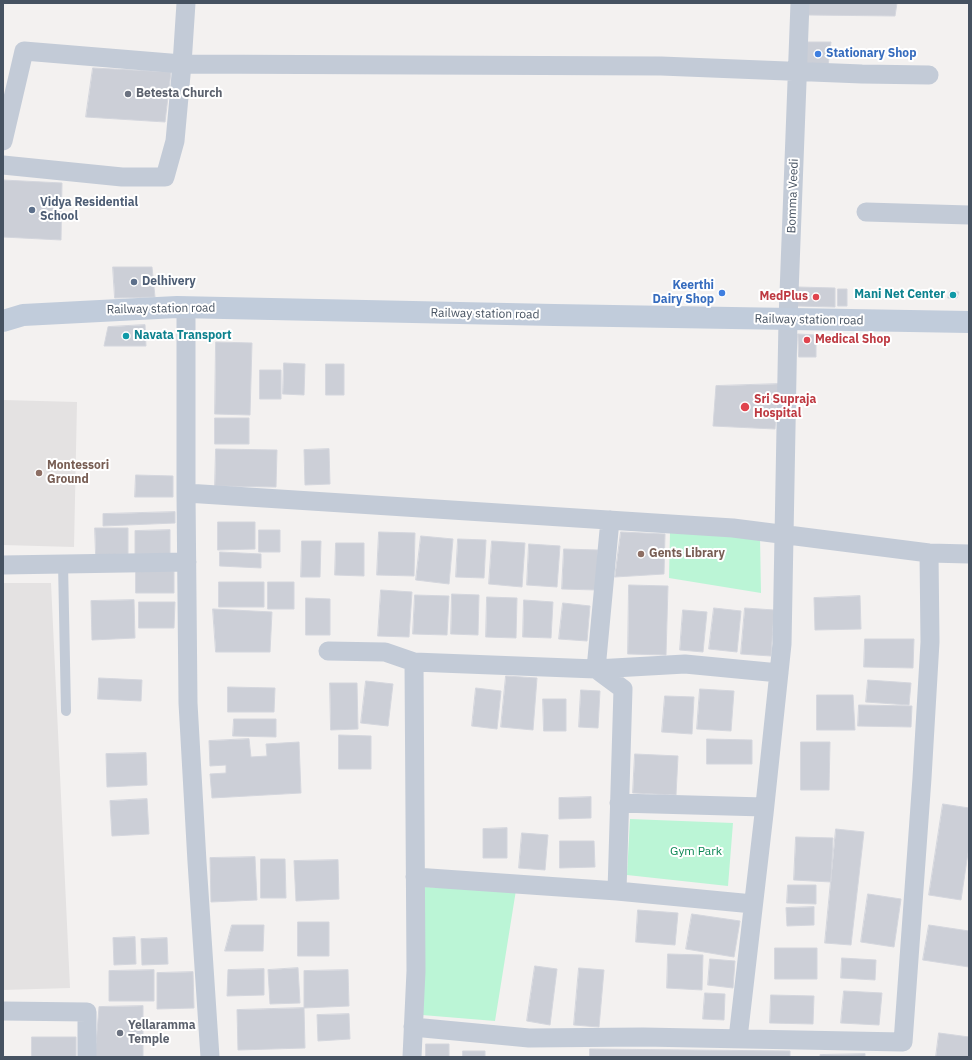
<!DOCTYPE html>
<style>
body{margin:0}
#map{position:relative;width:972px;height:1060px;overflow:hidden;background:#f3f1f0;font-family:"IBM Plex Sans",sans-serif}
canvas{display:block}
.frame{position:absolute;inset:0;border:4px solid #465261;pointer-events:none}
</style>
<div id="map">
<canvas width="972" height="1060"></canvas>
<div class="frame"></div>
</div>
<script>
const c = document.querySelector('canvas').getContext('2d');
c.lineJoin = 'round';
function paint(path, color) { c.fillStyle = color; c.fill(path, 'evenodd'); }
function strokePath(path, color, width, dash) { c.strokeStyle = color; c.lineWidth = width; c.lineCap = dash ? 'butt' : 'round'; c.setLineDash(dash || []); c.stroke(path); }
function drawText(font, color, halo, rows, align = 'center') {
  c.font = font + ' "IBM Plex Sans",sans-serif'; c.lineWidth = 4; c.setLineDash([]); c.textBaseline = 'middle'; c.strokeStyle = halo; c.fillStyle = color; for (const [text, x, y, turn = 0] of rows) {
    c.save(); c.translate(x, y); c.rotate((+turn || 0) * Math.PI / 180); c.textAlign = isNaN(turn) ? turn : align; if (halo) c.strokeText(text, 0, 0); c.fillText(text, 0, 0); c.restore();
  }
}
const education = new Path2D(`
 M3,400L77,402L74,547L3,545Z
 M3,583H51L70,988L3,990Z`);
const green = new Path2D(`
 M670,533L760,537L761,593L669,578Z
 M630,819L733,823L728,886L627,875Z
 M425,887L516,890L495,1021L422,1015Z`);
const building = new Path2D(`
 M808,3H897L895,16L808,15Z
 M807,42H831L828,66L804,65Z
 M93,68L171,72L165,122L86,117Z
 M3,180L62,183L61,240L3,237Z
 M113,267H152L155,297L115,298Z
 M798,287L835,288V307L797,306Z
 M838,289H847V306H838Z
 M950,291L959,292L957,298H948Z
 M145,325L146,346H104L108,327Z
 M798,334L816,335V357H799Z
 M216,342L252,343L250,415L215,414Z
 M284,363L305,364L304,395L283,394Z
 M326,364H344V395H326Z
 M260,370H281V399H260Z
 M779,384L775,429L713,426L716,386Z
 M215,418H249V444H215Z
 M216,449L277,450L276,487L215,486Z
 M329,449L330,484L305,485L304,450Z
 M136,475L173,476V497H135Z
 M175,512V523L103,526V514Z
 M218,522H255V549L218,550Z
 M95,528H128V554L96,555Z
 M170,530V554H135V531Z
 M259,530H280V552H259Z
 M379,532L415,533L414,576L377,575Z
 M621,532L665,534L664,574L615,577Z
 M421,536L453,539L449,584L416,580Z
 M458,539L486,540L484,578L456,577Z
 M302,541H321L320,577H301Z
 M492,541L525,543L522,587L489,584Z
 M336,543H364V576L335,575Z
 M529,544L560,546L557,587L527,585Z
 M564,549L598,550L596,590L562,589Z
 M220,552L261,554V568L220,566Z
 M136,570L174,571V593H136Z
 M219,582H264V607H219Z
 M268,582H294V609H268Z
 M629,585L668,586L666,655L628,654Z
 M381,590L412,592L409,637L378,636Z
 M452,594L479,595L478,635L451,634Z
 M415,595L449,596L447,635L413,634Z
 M860,596L861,629L815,630L814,598Z
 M487,597L517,598L516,638L486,637Z
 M306,598L330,599V635H306Z
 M134,600L135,638L92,640L91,601Z
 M524,600L553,602L551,638L523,637Z
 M139,602H175L174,628H139Z
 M563,603L590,606L587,641L559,639Z
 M714,608L741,611L737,652L709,649Z
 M745,608L774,610L771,656L741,654Z
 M213,609L272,612L270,652H216Z
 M683,610L707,612L703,652L680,650Z
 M865,639H914L913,668L864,667Z
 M506,676L537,678L533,730L501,727Z
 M99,678L142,680L141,701L98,699Z
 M868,680L911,683L909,705L866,702Z
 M366,681L393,684L388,726L361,723Z
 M330,683H357L358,729L331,730Z
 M228,687L275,688L274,712H228Z
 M476,688L501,691L497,729L472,726Z
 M700,689L734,691L731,731L697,729Z
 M581,690L600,691L598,728L579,727Z
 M817,695H853L855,730H817Z
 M665,696L694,697L692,734L662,732Z
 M543,699H566V731H544Z
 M859,705L912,706L911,727L858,726Z
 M234,719H276V737L233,736Z
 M339,735L371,736V769H339Z
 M249,739L251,757L267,756L266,744L299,742L301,793L212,798L210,774L226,773V765L210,766L209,741Z
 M707,739L752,740V764H707Z
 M801,742H830L829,790H801Z
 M146,753L147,785L107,787L106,754Z
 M635,754L678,756L676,795L633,793Z
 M591,797V818L559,819V798Z
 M147,799L149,834L112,836L110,801Z
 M943,804L969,808V846L961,900L929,895Z
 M507,828V858H483V829Z
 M836,829L864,832L851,945L825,943Z
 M522,833L548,835L545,870L519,868Z
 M796,837L833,838L831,882L794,880Z
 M560,841H594L595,867L560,868Z
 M255,857L257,900L211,902L210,858Z
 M261,859H285L286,898H261Z
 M338,860L339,899L296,901L294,861Z
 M788,885H816V904L787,903Z
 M868,894L901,899L894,947L861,942Z
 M814,907V925L787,926L786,908Z
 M638,910L678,913L675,945L636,942Z
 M692,914L740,921L734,957L686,949Z
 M298,922H329V956H298Z
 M232,925H264L263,951H225Z
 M929,925L969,931V967L923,960Z
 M135,937L136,964L114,965L113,938Z
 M167,938L168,964L142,965L141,939Z
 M775,948H817V979H775Z
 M668,954L703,955L702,990L667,988Z
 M842,958L876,960L875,980L841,978Z
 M710,959L735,961L733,988L708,985Z
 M535,966L557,969L550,1025L527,1021Z
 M298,968L300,1003L270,1004L268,970Z
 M579,968L604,970L599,1027L574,1025Z
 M264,969V995L227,996L228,970Z
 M154,970V1001H109V971Z
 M348,970L349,1006L304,1008V971Z
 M193,972L194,1008L157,1009V973Z
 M844,991L882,993L879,1025L841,1023Z
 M705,993L725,994L724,1020L703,1019Z
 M771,995L814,996L813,1024L770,1023Z
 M143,1006V1057H95L99,1007Z
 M304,1008L305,1048L238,1050L237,1010Z
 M349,1014L350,1039L318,1041L317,1015Z
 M939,1033L969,1037V1057H936Z
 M32,1037H76V1057H32Z
 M426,1044H449V1057H426Z
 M590,1049L790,1051V1057H590Z
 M463,1051H485V1057H463Z
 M865,1054V1057H820V1055Z`);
const lane = new Path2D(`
 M63,563L66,711`);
const street = new Path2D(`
 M3,141L24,51L182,64L186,3
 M3,165L122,177H165L175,141L182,64L661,66L862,74L929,75
 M866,212L969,215
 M186,307V493L733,528L929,553L969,554
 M186,493L188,703L197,862L210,1057
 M3,565L187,562
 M328,651L385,652L414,662
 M596,669L685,664L779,673
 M619,803L764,807
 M415,877L617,891L623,689L596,669
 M617,891L753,904
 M3,1011L87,1012V1057
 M413,1027L529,1038L643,1037L903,1042L922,778L930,642L929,553
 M738,1038L764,814L782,644L788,320L800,3
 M412,1057L416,971L414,662L596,669L610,520`);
const secondary = new Path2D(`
 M3,321L23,315L177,307L554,315L969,322`);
const markers = [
 [818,54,4,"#3f7fe0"],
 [128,94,4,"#6b7280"],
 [32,210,4,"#5c6f8a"],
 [134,282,4,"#5c6f8a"],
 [722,293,4,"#3f7fe0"],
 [953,295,4,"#0f9aa8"],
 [816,297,4,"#e0444e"],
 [126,336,4,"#0f9aa8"],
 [807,340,4,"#e0444e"],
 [745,407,5,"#e0444e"],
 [39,473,4,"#8d6e63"],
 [641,554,4,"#8d6e63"],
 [120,1033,4,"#6b7280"]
];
const shopNames = [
 ["Stationary Shop",826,54],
 ["Keerthi",714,286,"right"],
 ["Dairy Shop",714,300,"right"]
];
const worshipNames = [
 ["Betesta Church",136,94],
 ["Yellaramma",128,1026],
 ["Temple",128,1040]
];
const streetNames = [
 ["Bomma Veedi",793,196,-88],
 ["Railway station road",161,309,-1],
 ["Railway station road",485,314,1],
 ["Railway station road",809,320,1]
];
const serviceNames = [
 ["Vidya Residential",40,203],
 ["School",40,217],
 ["Delhivery",142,282]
];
const cultureNames = [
 ["Mani Net Center",945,295],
 ["Navata Transport",134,336,"left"]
];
const healthNames = [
 ["MedPlus",808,297,"right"],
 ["Medical Shop",815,340],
 ["Sri Supraja",754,400],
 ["Hospital",754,414]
];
const educationNames = [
 ["Montessori",47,466],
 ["Ground",47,480],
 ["Gents Library",649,554]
];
const parkNames = [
 ["Gym Park",696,852]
];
paint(education, '#e4e2e2');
paint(green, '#bbf5d6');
paint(building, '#cccfd7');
strokePath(building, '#d4d6dd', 1);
strokePath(lane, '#c3cbd7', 10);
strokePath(street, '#c3cbd7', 19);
strokePath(secondary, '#c1ccdb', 22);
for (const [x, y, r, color] of markers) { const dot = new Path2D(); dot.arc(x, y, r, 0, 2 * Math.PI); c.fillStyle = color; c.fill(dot); strokePath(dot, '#fff', 1.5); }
drawText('bold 12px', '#366cbe', '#fff', shopNames, 'left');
drawText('bold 12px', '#5b616d', '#fff', worshipNames, 'left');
drawText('12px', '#465261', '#fff', streetNames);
drawText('bold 12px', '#4e5e75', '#fff', serviceNames, 'left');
drawText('bold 12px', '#0d838f', '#fff', cultureNames, 'right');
drawText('bold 12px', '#be3a42', '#fff', healthNames, 'left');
drawText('bold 12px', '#785e54', '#fff', educationNames, 'left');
drawText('12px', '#0c8654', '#fff', parkNames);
</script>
